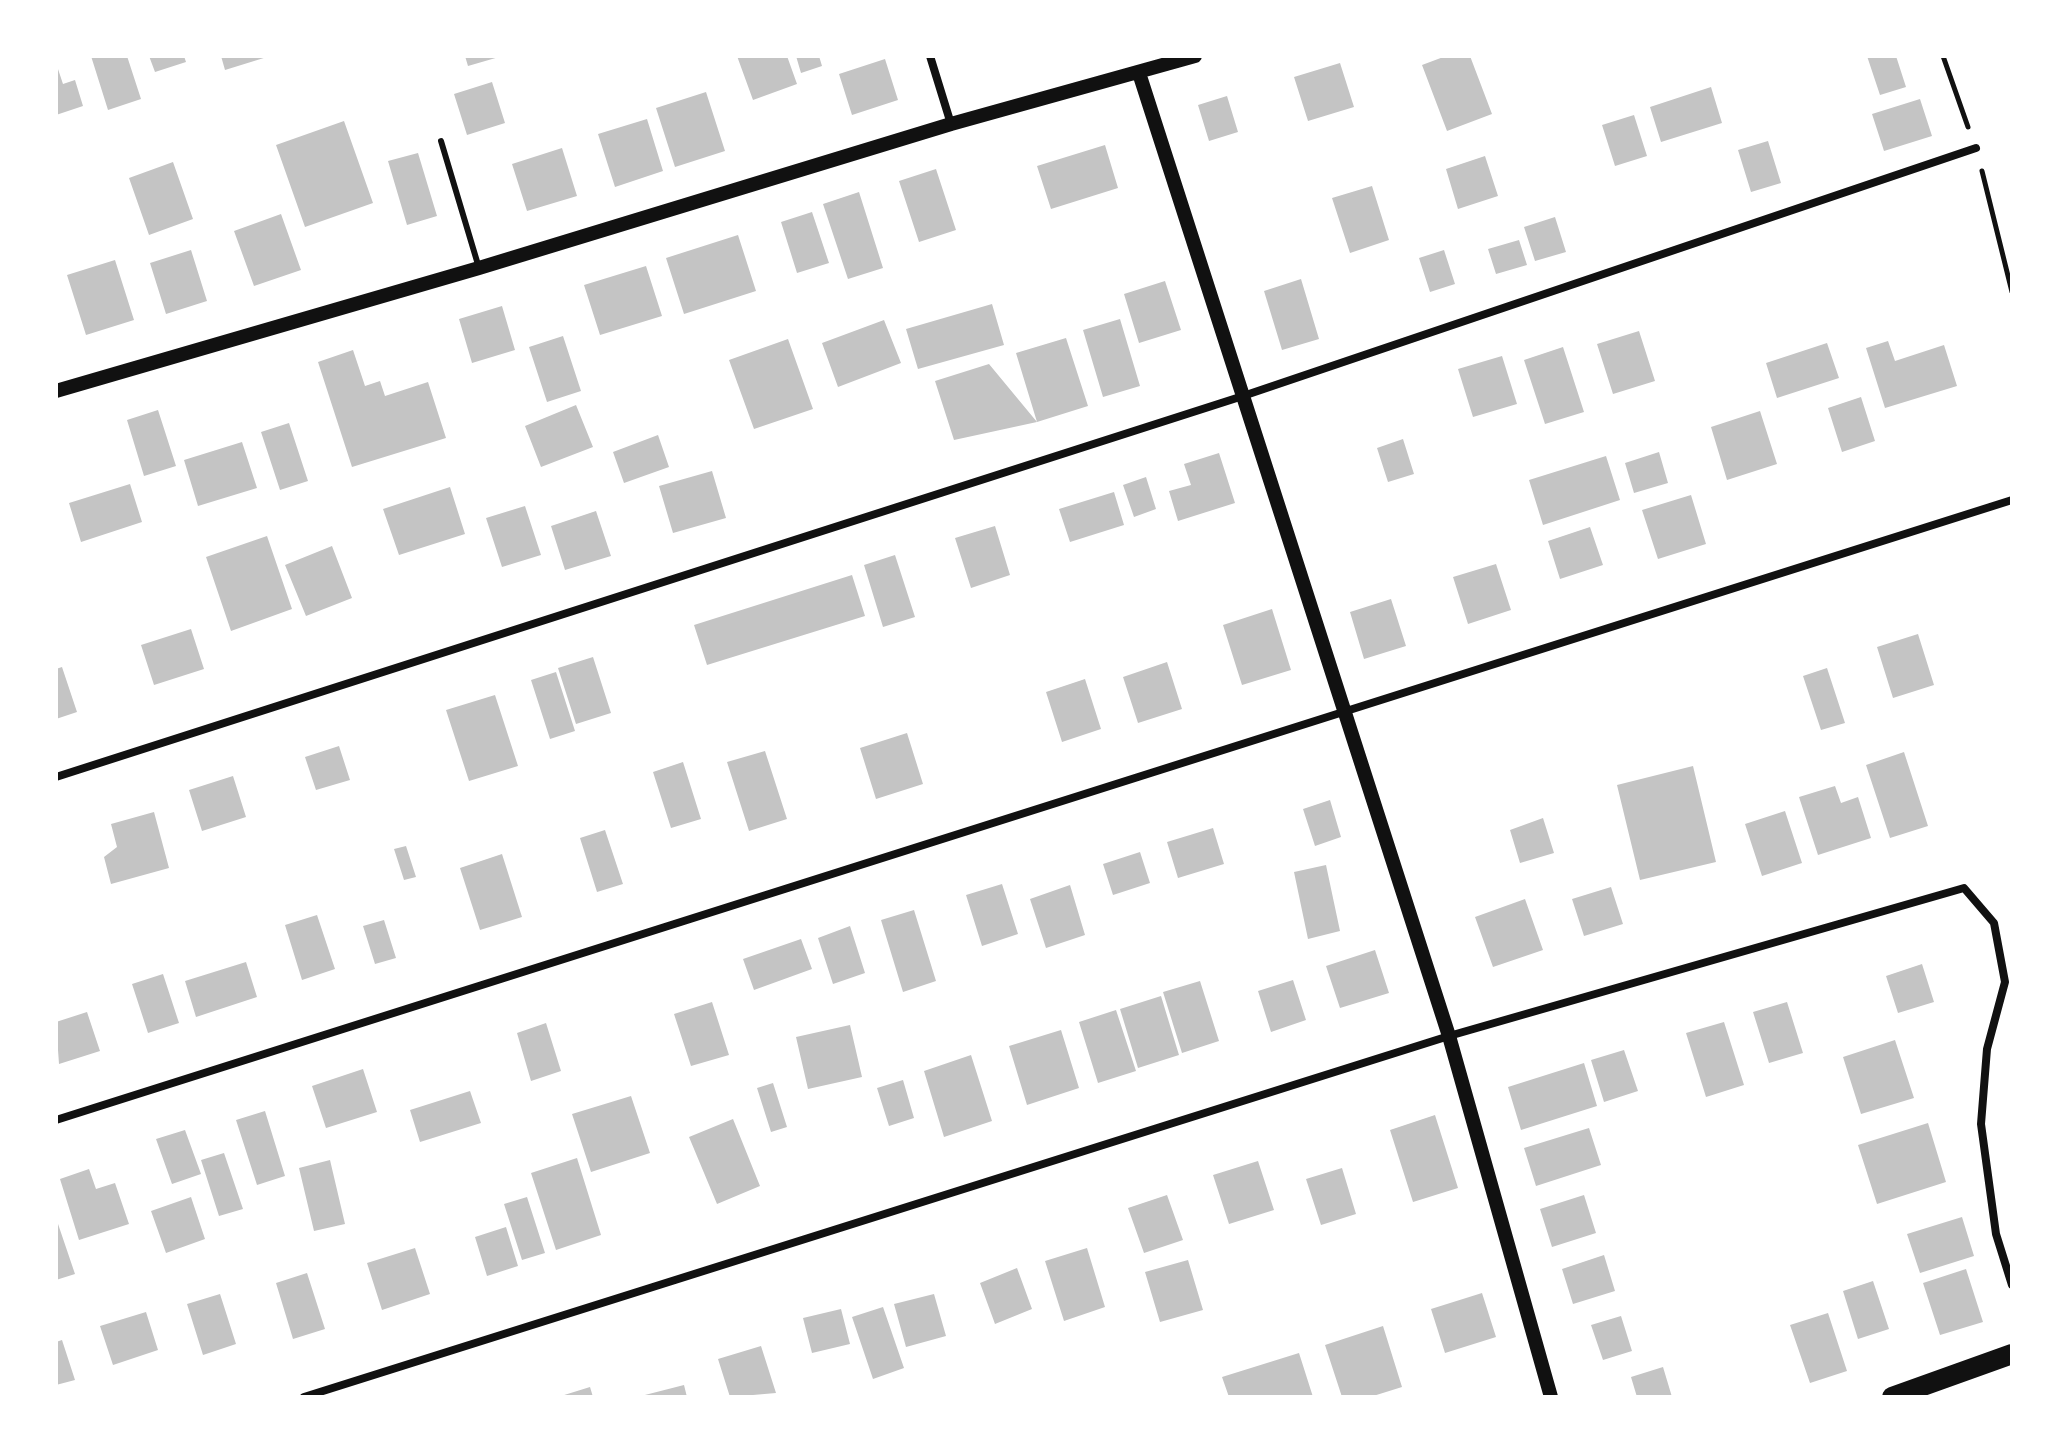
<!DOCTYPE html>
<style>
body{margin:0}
#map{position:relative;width:2068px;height:1453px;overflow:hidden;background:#fff;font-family:Barlow,sans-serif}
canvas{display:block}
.frame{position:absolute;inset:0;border:58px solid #fff;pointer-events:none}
</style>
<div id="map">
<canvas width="2068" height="1453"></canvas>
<div class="frame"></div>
</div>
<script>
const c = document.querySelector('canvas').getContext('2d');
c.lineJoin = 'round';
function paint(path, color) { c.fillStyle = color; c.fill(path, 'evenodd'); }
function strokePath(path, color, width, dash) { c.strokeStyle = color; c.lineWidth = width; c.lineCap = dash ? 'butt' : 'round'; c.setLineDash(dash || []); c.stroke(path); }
const building = new Path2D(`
 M91,56H127L141,99L108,110Z
 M149,56H184L186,62L155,72Z
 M221,56H267V57L225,70Z
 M465,56H499V57L468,66Z
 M737,56H787L797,84L753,100Z
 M796,56H819L822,66L801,73Z
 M1446,56H1470L1492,114L1447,131L1422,65Z
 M1867,56H1896L1906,87L1880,95Z
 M885,59L898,100L852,115L839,74Z
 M56,63L63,84L75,80L83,106L56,115Z
 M1340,63L1354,107L1308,121L1294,77Z
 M492,82L505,123L467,135L454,94Z
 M1711,87L1722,123L1661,142L1650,107Z
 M706,92L725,151L675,167L656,108Z
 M1227,96L1238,132L1209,141L1198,105Z
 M1920,99L1932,136L1884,151L1872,114Z
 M1634,115L1647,156L1615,166L1602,125Z
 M647,119L663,171L615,187L598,134Z
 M344,121L373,203L305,227L276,145Z
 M1768,141L1781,183L1751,192L1738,150Z
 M1105,145L1118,188L1051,209L1037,166Z
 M562,148L577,196L527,211L512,164Z
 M418,153L437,216L407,225L388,161Z
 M1485,156L1498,196L1458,209L1446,169Z
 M173,162L193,219L149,235L129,178Z
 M936,169L956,230L919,242L899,181Z
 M1372,186L1389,240L1350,253L1332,198Z
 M859,192L883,268L848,279L823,204Z
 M812,212L829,263L797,273L781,222Z
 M281,214L301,270L254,286L234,231Z
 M1555,217L1566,252L1535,261L1524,227Z
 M738,235L756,291L684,314L666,258Z
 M1519,240L1527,265L1496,274L1488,249Z
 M191,250L207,301L166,314L150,263Z
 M1444,250L1455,284L1430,292L1419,258Z
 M115,260L134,320L86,335L67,275Z
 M646,266L662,316L600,335L584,285Z
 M1301,279L1319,339L1282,350L1264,291Z
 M1165,281L1181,330L1139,343L1124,294Z
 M992,304L1004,345L918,369L906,329Z
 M502,306L515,350L472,363L459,319Z
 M1120,319L1140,386L1103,397L1083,330Z
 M884,320L901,363L838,387L822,343Z
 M1639,331L1655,381L1613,394L1597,344Z
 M563,336L581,391L547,402L529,347Z
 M1066,338L1088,406L1037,422L1016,353Z
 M788,339L813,409L754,429L729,360Z
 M1888,341L1895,361L1944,345L1957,386L1885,408L1866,348Z
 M1827,343L1839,378L1777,398L1766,363Z
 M1563,347L1584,412L1545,424L1524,360Z
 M353,350L365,386L380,381L385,396L428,382L446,438L352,467L318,362Z
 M1502,356L1517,404L1473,417L1458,369Z
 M989,364L1037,422L954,440L935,381Z
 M1861,397L1875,441L1842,452L1828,408Z
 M576,405L593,447L541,467L525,426Z
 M158,410L176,466L144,476L127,420Z
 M1760,411L1777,464L1727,480L1711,427Z
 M289,423L308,481L280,490L261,432Z
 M658,435L669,467L624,483L613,452Z
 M1403,439L1414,474L1388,482L1377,448Z
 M242,442L257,488L198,506L184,460Z
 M1659,452L1668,483L1634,493L1625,463Z
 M1219,453L1235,503L1178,521L1169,491L1191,485L1184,464Z
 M1606,456L1620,500L1543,525L1529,480Z
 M712,471L726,518L673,533L659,486Z
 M1146,477L1156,509L1134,517L1123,485Z
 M130,484L142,522L81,542L69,503Z
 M450,487L465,534L399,555L383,509Z
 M1114,492L1124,525L1070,542L1059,509Z
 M1691,495L1706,544L1658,559L1642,510Z
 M525,506L541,555L502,567L486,518Z
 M596,511L611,556L565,570L551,526Z
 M995,526L1010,575L971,588L955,538Z
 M1590,527L1603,565L1560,579L1548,541Z
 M267,536L292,609L231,631L206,557Z
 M332,546L352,598L306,616L285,565Z
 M895,555L915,617L883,627L864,565Z
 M1496,564L1511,610L1468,624L1453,577Z
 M852,575L865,616L707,665L694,625Z
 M1391,599L1406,646L1364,659L1350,612Z
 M1272,609L1291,670L1242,685L1223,625Z
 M191,629L204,669L154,685L141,645Z
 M1918,634L1934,685L1893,698L1877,647Z
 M593,657L611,713L576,724L558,668Z
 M1167,662L1182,709L1138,723L1123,677Z
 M62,667L77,712L56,719V669Z
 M1827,668L1845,723L1821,730L1803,676Z
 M556,672L575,731L550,739L531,680Z
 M1085,679L1101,729L1062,742L1046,692Z
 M495,695L518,766L469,781L446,710Z
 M907,733L923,784L876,799L860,748Z
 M339,746L350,780L316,790L305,757Z
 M765,751L787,819L749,831L727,762Z
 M1904,752L1928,826L1890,838L1866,765Z
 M683,762L701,819L671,828L653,772Z
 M1693,766L1716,862L1640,880L1617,785Z
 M233,776L246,817L202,831L189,790Z
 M1835,786L1841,803L1858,797L1871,838L1818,855L1799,797Z
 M1330,800L1341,837L1315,846L1303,809Z
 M1785,811L1802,863L1762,876L1745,824Z
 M154,812L169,868L111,884L104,857L117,847L111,824Z
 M1543,818L1554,853L1520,863L1510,830Z
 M1213,828L1224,864L1178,878L1167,842Z
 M605,830L623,884L597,892L580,838Z
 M406,846L416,877L404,880L394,849Z
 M1140,852L1150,883L1113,895L1103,864Z
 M502,854L522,917L480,930L460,868Z
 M1326,865L1340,931L1308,939L1294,872Z
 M1002,884L1018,934L982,946L966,895Z
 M1070,885L1085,935L1046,948L1030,899Z
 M1611,887L1623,924L1584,936L1572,899Z
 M1525,899L1543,950L1493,967L1475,917Z
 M914,910L936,981L903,992L881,920Z
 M317,915L335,969L302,980L285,925Z
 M384,920L396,958L375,964L363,926Z
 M850,926L865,973L833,984L818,938Z
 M801,939L812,969L754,990L743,959Z
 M1375,950L1389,993L1340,1008L1326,966Z
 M246,962L257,997L196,1017L185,981Z
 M1922,964L1934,1002L1898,1013L1886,976Z
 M163,974L179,1023L148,1033L132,984Z
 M1293,980L1306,1020L1271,1032L1258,991Z
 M1200,981L1219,1041L1182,1053L1163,992Z
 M1161,996L1179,1055L1138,1068L1120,1009Z
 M712,1002L729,1055L691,1066L674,1014Z
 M1787,1002L1803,1053L1769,1063L1753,1012Z
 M1116,1010L1136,1071L1098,1083L1079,1022Z
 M87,1012L100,1051L59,1064L56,1022Z
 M1724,1022L1744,1085L1706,1097L1686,1033Z
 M546,1023L561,1071L531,1081L517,1033Z
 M850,1025L862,1077L808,1089L796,1037Z
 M1061,1030L1079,1088L1027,1105L1009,1046Z
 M1895,1040L1914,1098L1861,1114L1843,1057Z
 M1624,1050L1638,1091L1604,1102L1591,1060Z
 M971,1055L992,1121L944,1137L924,1071Z
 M1584,1063L1597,1106L1521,1130L1508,1087Z
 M363,1069L377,1112L326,1128L312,1086Z
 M903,1080L914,1118L889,1126L877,1088Z
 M773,1083L787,1127L771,1132L757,1088Z
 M470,1091L481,1123L420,1142L410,1110Z
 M631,1096L650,1153L591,1172L572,1114Z
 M265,1111L285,1176L257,1185L236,1120Z
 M1435,1115L1458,1188L1413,1202L1390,1130Z
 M733,1119L760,1186L717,1204L689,1137Z
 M1928,1123L1946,1182L1877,1204L1858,1145Z
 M1589,1128L1601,1165L1536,1186L1524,1148Z
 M185,1130L201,1174L172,1184L156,1139Z
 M224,1153L243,1209L219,1216L201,1160Z
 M577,1158L601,1235L556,1250L531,1173Z
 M330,1160L345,1224L314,1231L299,1168Z
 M1258,1161L1274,1210L1229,1224L1213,1175Z
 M1342,1168L1356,1214L1321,1225L1306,1179Z
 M89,1169L96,1189L115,1183L129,1224L79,1240L60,1179Z
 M1167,1195L1183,1240L1144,1253L1128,1208Z
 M1584,1195L1596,1233L1552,1247L1540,1209Z
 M191,1197L205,1239L166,1253L151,1211Z
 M527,1197L545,1253L522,1260L504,1204Z
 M1962,1217L1974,1256L1920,1273L1907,1234Z
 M56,1218L75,1274L56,1280Z
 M506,1227L518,1266L487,1276L475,1237Z
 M415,1248L430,1294L382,1310L367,1263Z
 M1087,1248L1105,1307L1064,1321L1045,1261Z
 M1604,1255L1615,1291L1573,1304L1562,1269Z
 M1188,1260L1203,1310L1160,1322L1145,1272Z
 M1017,1268L1032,1309L995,1324L980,1283Z
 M1966,1269L1983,1322L1940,1335L1923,1283Z
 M307,1273L325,1329L293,1339L276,1283Z
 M1873,1281L1889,1329L1858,1339L1843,1291Z
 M1482,1293L1496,1337L1445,1353L1431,1309Z
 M220,1294L236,1344L203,1355L187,1304Z
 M934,1294L946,1336L906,1347L894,1304Z
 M883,1307L904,1368L873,1379L852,1317Z
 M841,1309L850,1344L812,1353L803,1318Z
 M146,1312L158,1350L113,1365L100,1326Z
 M1828,1313L1847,1371L1810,1383L1790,1325Z
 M1621,1316L1632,1351L1603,1360L1591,1325Z
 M1383,1326L1402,1387L1370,1397H1342L1325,1345Z
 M62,1340L75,1380L56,1385V1342Z
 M761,1346L776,1393L730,1397L718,1359Z
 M1299,1353L1313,1397H1229L1222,1377Z
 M1663,1367L1672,1397H1637L1631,1377Z
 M684,1385L687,1397H641V1396Z
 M590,1387L593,1397H561V1396Z`);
const path = new Path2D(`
 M1943,56L1968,127
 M1982,171L2012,292`);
const service = new Path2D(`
 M441,141L479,268`);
const minor = new Path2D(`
 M930,56L951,124
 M56,777L1243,396L1976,148
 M56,1120L2012,500
 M304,1397L1449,1036L1964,888L1994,923L2005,982L1987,1049L1981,1124L1996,1234L2012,1285`);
const tertiary = new Path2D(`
 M1139,73L1449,1036L1551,1397
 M56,391L479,268L951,124L1195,56`);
const primary = new Path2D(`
 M1892,1397L2012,1354`);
paint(building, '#c4c4c4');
strokePath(path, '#111', 5);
strokePath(service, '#111', 6);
strokePath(minor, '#111', 8);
strokePath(tertiary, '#111', 14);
strokePath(primary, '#111', 20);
</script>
